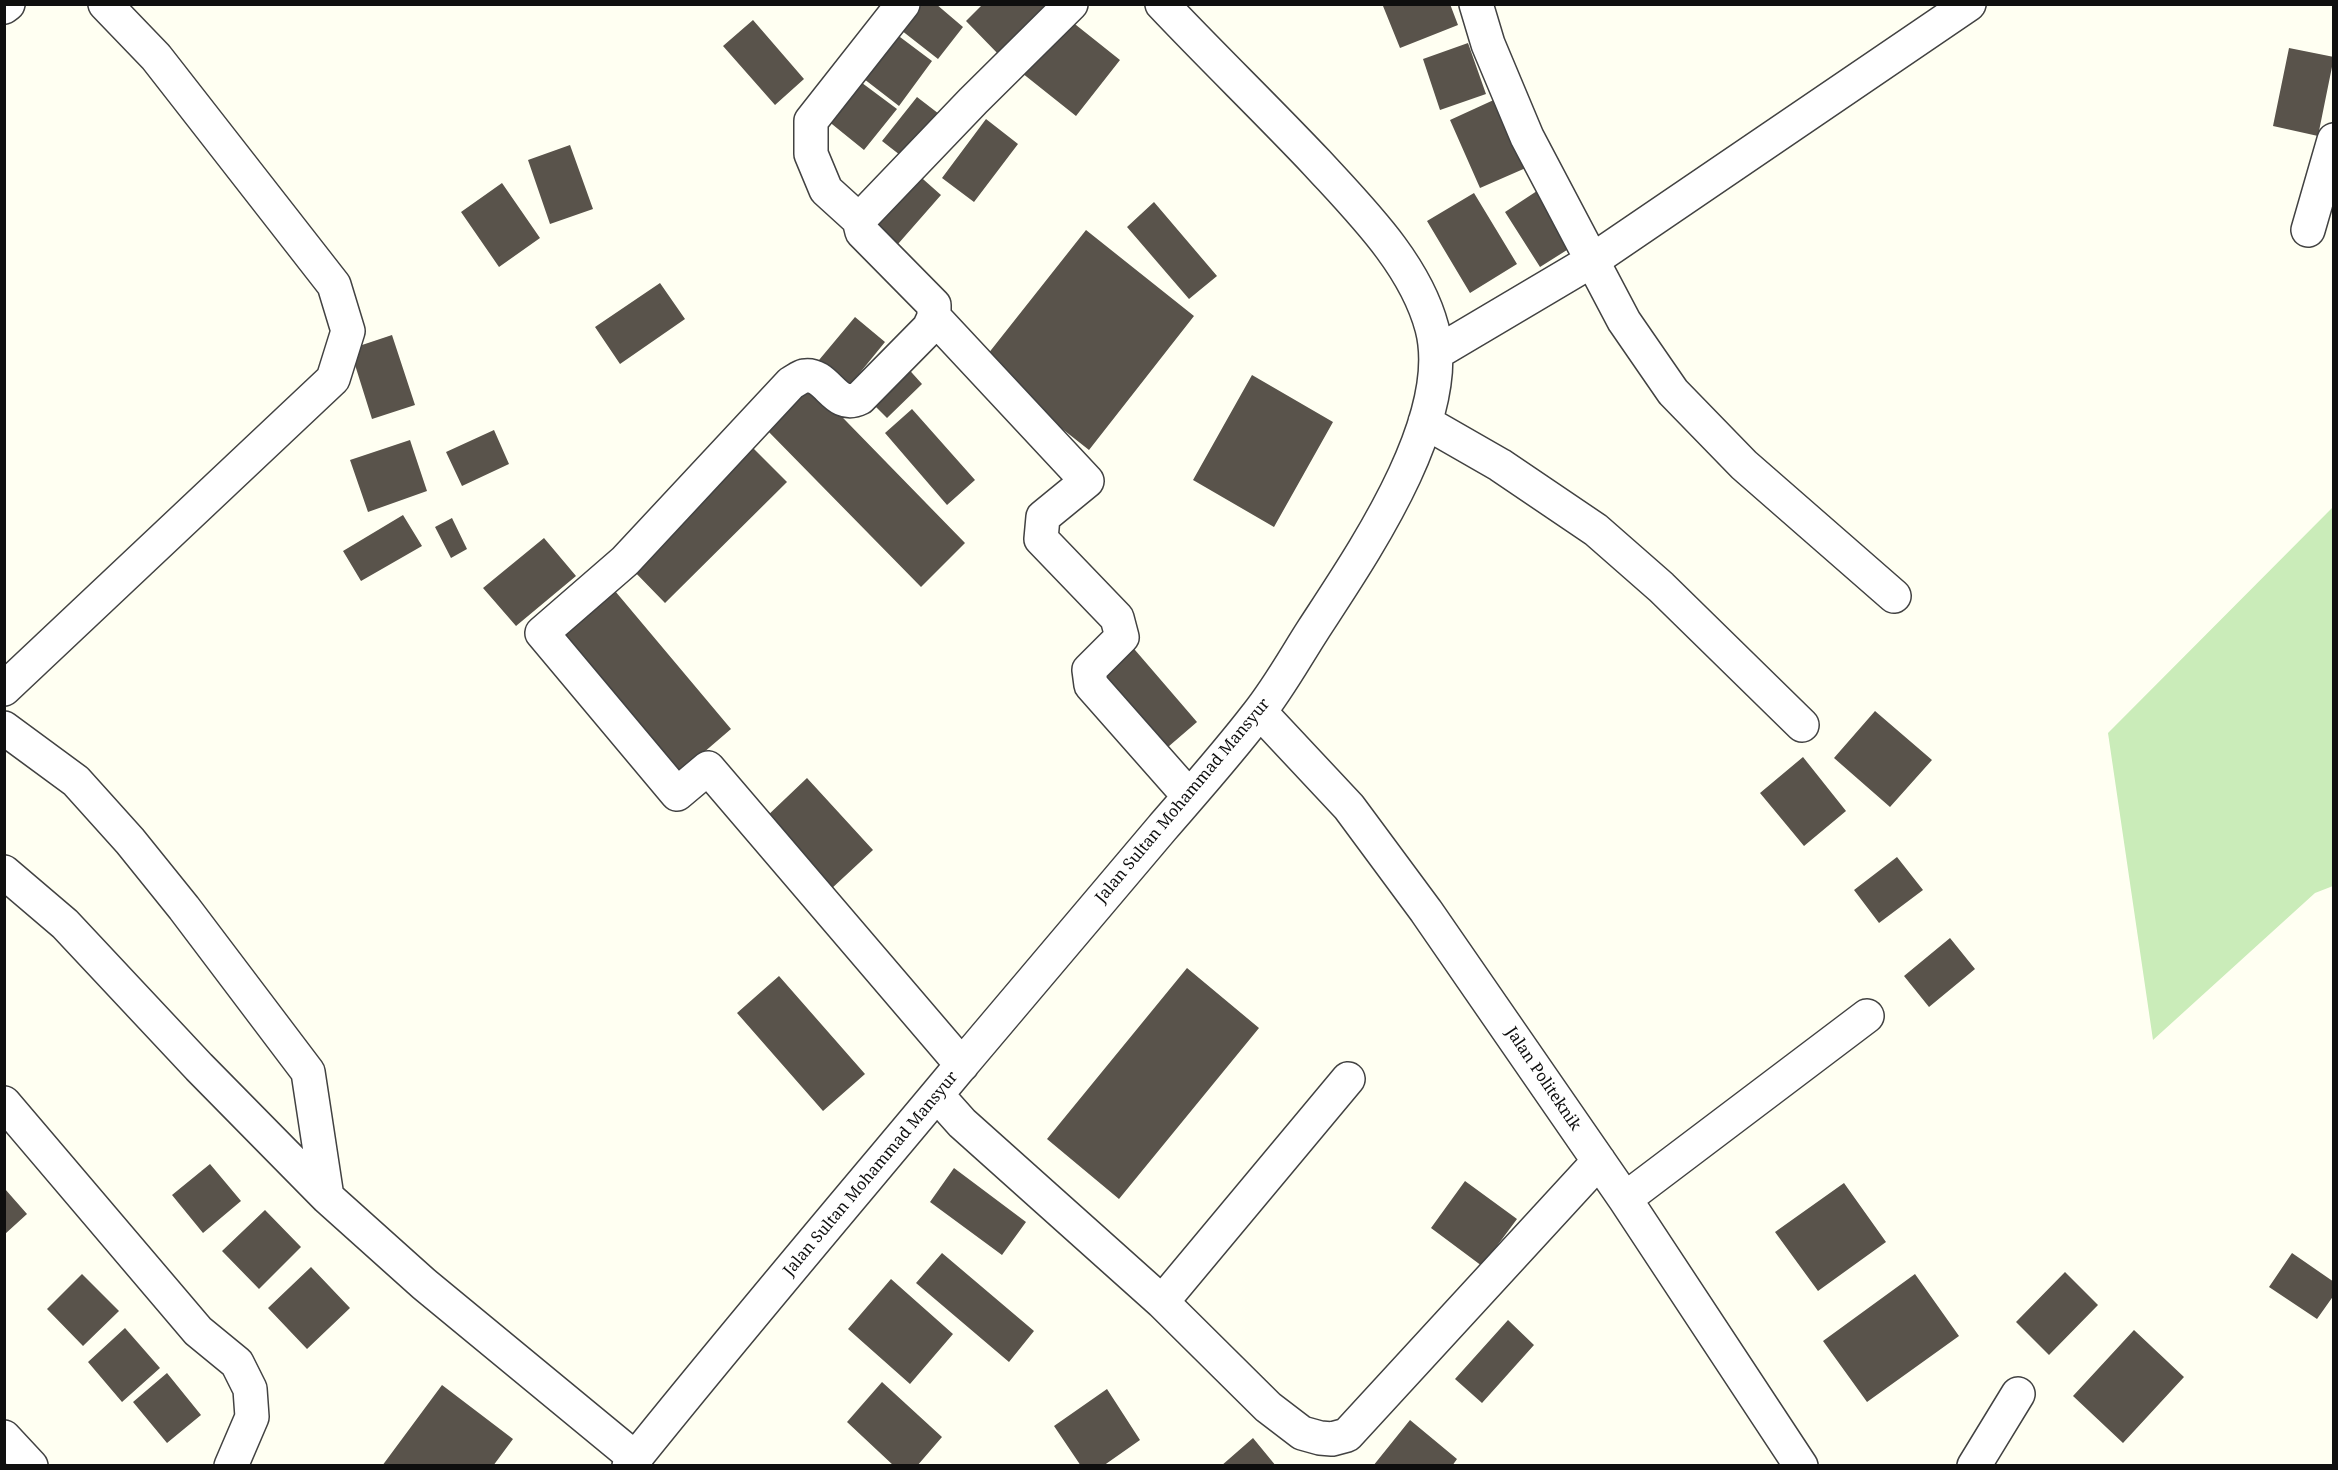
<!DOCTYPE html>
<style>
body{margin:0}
#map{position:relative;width:2338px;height:1470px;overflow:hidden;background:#fffff2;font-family:"Noto Serif",serif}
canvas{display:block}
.frame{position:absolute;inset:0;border:6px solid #0f0f0f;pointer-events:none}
</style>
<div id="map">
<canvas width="2338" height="1470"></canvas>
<div class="frame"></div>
</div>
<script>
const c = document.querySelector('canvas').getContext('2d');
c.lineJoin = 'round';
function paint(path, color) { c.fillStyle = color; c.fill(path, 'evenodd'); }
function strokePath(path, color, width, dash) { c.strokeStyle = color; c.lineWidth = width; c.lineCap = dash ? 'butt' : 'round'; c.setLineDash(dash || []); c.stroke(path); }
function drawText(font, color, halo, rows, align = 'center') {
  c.font = font + ' "Noto Serif",serif'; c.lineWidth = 6; c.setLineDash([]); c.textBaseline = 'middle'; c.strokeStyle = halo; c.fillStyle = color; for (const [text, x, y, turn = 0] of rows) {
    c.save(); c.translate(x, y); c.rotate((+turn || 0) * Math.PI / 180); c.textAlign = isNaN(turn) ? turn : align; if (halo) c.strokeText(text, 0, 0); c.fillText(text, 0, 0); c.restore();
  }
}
const green = new Path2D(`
 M2333,507V886L2315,893L2153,1040L2108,733Z`);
const building = new Path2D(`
 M906,4H936L963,27L938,59L892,23Z
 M983,4H1042L1048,11L1002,58L966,21Z
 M1386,4H1450L1458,25L1400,48L1383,6Z
 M1066,17L1120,60L1076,116L1022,73Z
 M753,20L804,79L775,105L723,46Z
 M888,28L932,61L899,106L855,72Z
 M1468,43L1486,94L1440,110L1423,59Z
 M2289,48L2334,57L2318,136L2273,126Z
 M854,77L897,109L864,150L822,116Z
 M917,97L943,117L909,162L882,141Z
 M1498,98L1528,167L1480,188L1450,120Z
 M986,119L1018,144L974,202L942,178Z
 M570,145L593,209L550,224L528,160Z
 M915,172L941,195L898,244L872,221Z
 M502,183L540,238L499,267L461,212Z
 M1543,187L1578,243L1540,267L1505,212Z
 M1474,193L1517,264L1470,293L1427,221Z
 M1154,202L1217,276L1189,299L1127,227Z
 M1086,230L1194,316L1089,450L980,364Z
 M660,283L685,319L620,364L595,327Z
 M855,317L885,342L845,391L814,366Z
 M392,335L415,405L372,419L350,349Z
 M904,364L922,384L887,418L868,399Z
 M1252,375L1333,422L1274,527L1193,480Z
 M808,382L965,543L921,587L763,426Z
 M912,409L975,480L947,505L885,433Z
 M494,430L509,464L462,486L446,452Z
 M410,440L427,491L368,512L350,460Z
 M750,445L787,482L665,603L630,567Z
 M403,515L422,546L361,581L343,551Z
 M452,518L467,549L451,558L435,527Z
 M544,538L576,576L516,626L483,588Z
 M610,585L731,729L675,777L553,632Z
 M1129,643L1197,722L1161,753L1093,673Z
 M1875,711L1932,760L1890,807L1834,758Z
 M1803,757L1846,811L1804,846L1760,793Z
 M807,778L873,850L830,890L765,818Z
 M1897,857L1923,890L1879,923L1854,890Z
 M1950,938L1975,969L1929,1007L1904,976Z
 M1187,968L1259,1028L1119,1199L1047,1139Z
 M779,976L865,1074L823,1111L737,1013Z
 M210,1164L241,1201L203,1233L172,1195Z
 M954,1168L1026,1222L1002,1255L930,1202Z
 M1465,1181L1517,1219L1482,1266L1431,1228Z
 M1844,1183L1886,1242L1818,1291L1775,1232Z
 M5,1189L27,1214L5,1234Z
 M265,1210L301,1247L259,1289L222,1251Z
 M942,1253L1034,1331L1009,1362L916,1283Z
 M2292,1253L2334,1282V1295L2317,1319L2269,1287Z
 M311,1267L350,1308L307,1349L268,1308Z
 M2065,1272L2098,1305L2049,1355L2016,1322Z
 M82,1274L119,1311L83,1346L47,1309Z
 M1915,1274L1959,1336L1867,1402L1823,1341Z
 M891,1279L953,1334L910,1384L848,1329Z
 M1508,1320L1534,1345L1482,1403L1455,1379Z
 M125,1328L160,1368L122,1402L88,1362Z
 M2134,1330L2184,1377L2123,1443L2073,1396Z
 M167,1373L201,1415L167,1443L133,1402Z
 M882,1382L942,1437L917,1466H894L847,1422Z
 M442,1385L513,1439L493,1466H382Z
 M1107,1389L1140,1440L1103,1466H1081L1054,1426Z
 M1410,1420L1457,1459L1452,1466H1373Z
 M1253,1438L1276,1466H1221Z`);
const minor = new Path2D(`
 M1476,4L1488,44L1527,137L1624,321L1673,392L1744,465L1894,596
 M4,7L8,4
 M859,220L826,190L811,154V121L903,4
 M2308,230L2334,140
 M934,317L1087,481L1043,517L1041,539L1117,618L1122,637L1089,670L1091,685L1189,796
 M1436,353L1593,260L1969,4
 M1425,422L1500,465L1596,530L1661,587L1802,725
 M4,689L333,379L348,331L334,285L156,57L105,4
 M1260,712L1349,807L1426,911L1625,1199L1801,1466
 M4,728L76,781L130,841L184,908L308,1072L327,1197
 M4,872L65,924L199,1067L327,1197L424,1284L635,1458
 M962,1065L708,768L677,794L542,633L625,561L791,383C795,381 800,377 804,376C828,372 834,411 860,398L929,328L934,317V305L862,232L859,220L973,101L1071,4
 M937,1095L962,1123L1162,1302L1268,1407L1302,1433L1320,1438L1332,1439L1347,1435L1599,1161
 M4,1103L198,1331L237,1363L250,1389L252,1417L231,1466
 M1625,1199L1867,1016
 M1162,1302L1348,1079
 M4,1437L31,1466
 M629,1466C737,1331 849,1200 959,1068C1027,988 1095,908 1162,828C1194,791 1227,754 1257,715C1278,689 1295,658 1313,630C1361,556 1456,420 1432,328C1415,264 1361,211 1317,163C1266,109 1213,58 1162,4
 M1974,1466L2018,1394`);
const streetNames = [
 ["Jalan Sultan Mohammad Mansyur",1183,801,-50],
 ["Jalan Politeknik",1543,1079,56],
 ["Jalan Sultan Mohammad Mansyur",871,1174,-50]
];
paint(green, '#caecb9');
paint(building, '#59534b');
strokePath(minor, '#424242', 36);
strokePath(minor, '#fff', 33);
drawText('16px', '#0f0f0f', '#fff', streetNames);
</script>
